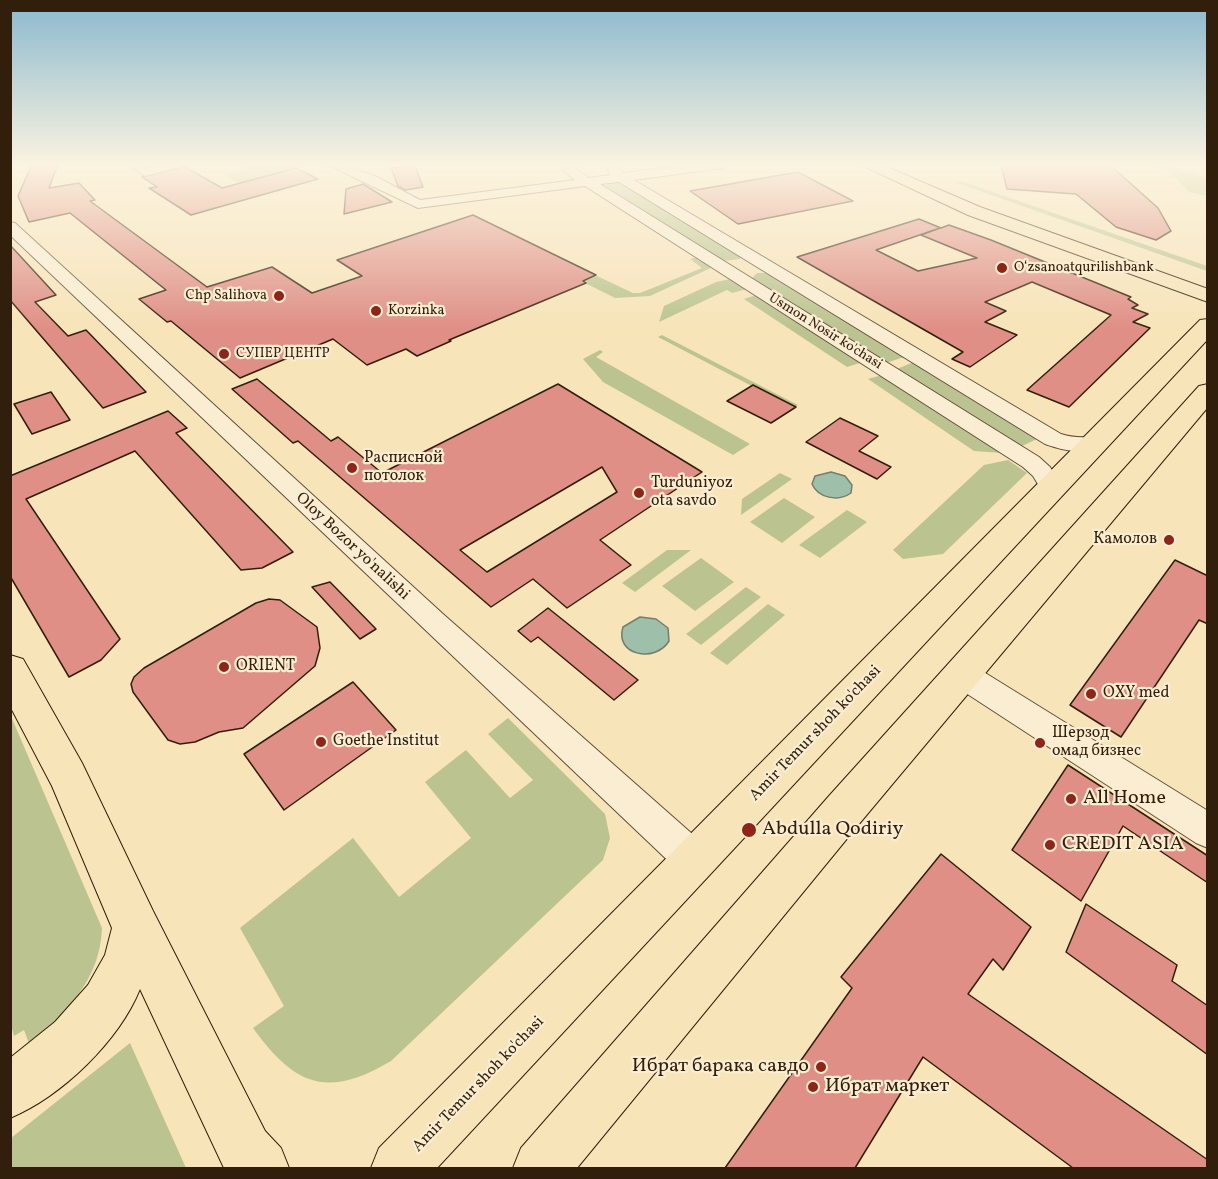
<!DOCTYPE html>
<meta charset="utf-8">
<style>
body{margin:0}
#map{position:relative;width:1218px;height:1179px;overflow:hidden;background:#f7e4b9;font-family:Vollkorn,serif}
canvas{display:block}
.frame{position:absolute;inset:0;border:12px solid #321f0b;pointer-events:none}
</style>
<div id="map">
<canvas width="1218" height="1179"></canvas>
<div class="frame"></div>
</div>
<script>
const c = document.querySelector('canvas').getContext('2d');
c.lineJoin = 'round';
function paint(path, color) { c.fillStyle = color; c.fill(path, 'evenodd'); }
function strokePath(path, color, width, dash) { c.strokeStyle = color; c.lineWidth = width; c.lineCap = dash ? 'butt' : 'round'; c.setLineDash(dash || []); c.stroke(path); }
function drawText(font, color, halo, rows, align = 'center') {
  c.font = font + ' Vollkorn,serif'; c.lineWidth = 4.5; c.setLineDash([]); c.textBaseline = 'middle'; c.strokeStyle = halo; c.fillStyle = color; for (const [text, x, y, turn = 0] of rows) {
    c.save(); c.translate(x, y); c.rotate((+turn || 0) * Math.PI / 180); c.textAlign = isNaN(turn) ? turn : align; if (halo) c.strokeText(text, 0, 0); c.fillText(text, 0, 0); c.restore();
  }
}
const green = new Path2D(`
 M240,164H288L296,168L239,183L224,175L249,169Z
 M1156,165H1175L1177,166L1174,167L1207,178V196L1189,192L1165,167Z
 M620,182L741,256L740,259L724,261L604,185Z
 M954,182H964L1207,266V271Z
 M698,257L713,267L650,296L615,298L583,282L597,276L633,293H640L702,268L690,259Z
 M757,273H768L904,357L886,363L752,278Z
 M730,279L747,289L732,293L727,290L659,322L664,306L716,282Z
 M756,295L860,363L847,367L744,299Z
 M662,335L798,405L779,418H772L788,405L658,337Z
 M600,350L603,352L596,357L750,444L733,455L603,382L583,359Z
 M914,362L1039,438L1020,447L897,369Z
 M882,375L1002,453L974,451L868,379Z
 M1008,460L1027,473L943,554L903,559L893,550L984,465Z
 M780,473L792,479L741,515L742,499Z
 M784,498L815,517L782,543L750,522Z
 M847,510L867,522L820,558L799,545Z
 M667,550H691L635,592L622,583Z
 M701,558L734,582L695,611L662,586Z
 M746,587L761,597L701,645L686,634Z
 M768,604L785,615L727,665L710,653Z
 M10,714L102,928C100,981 66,1011 30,1046L24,1030L14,1036L11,1025Z
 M508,718L605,814L610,838L603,860L391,1061C327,1099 295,1086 253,1028L284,1006L240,928L353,838L399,897L471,838L425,782L466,750L510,798L533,780L488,734Z
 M130,1043L186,1168H11V1138Z`);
const water = new Path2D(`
 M831,472L845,476L852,485L851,493C838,502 818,498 812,484L815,476Z
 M640,617L656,619L668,628L669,641C656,663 614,656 623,627Z`);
const building = new Path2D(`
 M32,164H58L49,188L79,183L95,200L90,201L207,287L272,267L312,293L362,276L337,260L473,215L596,275L583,281L586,283L449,340L451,341L417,356L406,349L367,365L333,339L240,378L171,321L167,322L139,299L166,290L70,213L29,222L18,196Z
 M1109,164L1158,208L1171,231L1156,240L1116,227L1076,194L1007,189L1001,165Z
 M415,166L423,187L405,190L398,186L391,168Z
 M185,167L222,188L296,168L318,179L191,215L149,188L157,187L142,177Z
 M798,172L853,201L738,224L690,191Z
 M363,184L392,202L344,214L346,189Z
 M919,219L941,228L949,225L991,240L1131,297L1128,299L1138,305L1132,308L1148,314L1133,322L1150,328L1069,407L1027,390L1111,315L1032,282L985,302L1006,311L985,322L1017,335L970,367L952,359L963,352L797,257ZM940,228L921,235L977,258L918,271L876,250Z
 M10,245L56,295L35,302L68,336L86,330L146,392L103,408L10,300Z
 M257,379L331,441L338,437L382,473L558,384L702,472L600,540L631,565L567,608L533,579L491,607L298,441L293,443L232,389ZM602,467L617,492L487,572L460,550Z
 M753,385L796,407L771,423L727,401Z
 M51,392L70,420L32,434L14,404Z
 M168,411L187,428L176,433L293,552L262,568L241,570L135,451L26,499L120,639L101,660L69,677L10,576V476Z
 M840,418L878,436L859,451L891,467L877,479L806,442Z
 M1175,560L1208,576V624L1199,620L1121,737L1070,705Z
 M330,582L376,629L360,639L312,587Z
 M269,599L280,600L317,627L320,648L315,666L243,728L219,732L195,742L180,744L168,740L133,692L131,684L134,677L144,668L256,603Z
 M548,608L638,680L614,700L538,637L531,642L518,631Z
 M353,682L396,730L284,810L244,754Z
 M1068,765L1208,856V883L1123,826L1081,901L1012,850Z
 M941,854L1031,927L1003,970L993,959L968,994L1208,1160V1168H1073L923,1057L855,1168H725L852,988L841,977Z
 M1086,904L1177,965L1172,981L1208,1006V1055L1066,952Z`);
const minor = new Path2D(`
 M126,164H141L147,168L166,164H189L145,176Z
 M326,164H342L377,177L420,200L575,180L564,171V164H576V169L589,178L610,175L605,164H617L623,173L695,164H729L723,168L634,180L1061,434C1075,439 1088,436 1102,439L1105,444L1102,449C1081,454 1065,451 1045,444L619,182L600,184L1039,457L1050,467L1064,489L1060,494L1052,497L1044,494L1033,476L1023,467L585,186L418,208Z
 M10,222L15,223L443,614L707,847L712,860L707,873L694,878L681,873L10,235Z
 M963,663L974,666L1208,811V848L1196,843L952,684L948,675L952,666Z`);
const major = new Path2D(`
 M859,164H880L980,207L1208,289V302L968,215Z
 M1208,319V339L437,1168H371L379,1148L1200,320Z
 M1208,384V407L859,824L577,1168H513L521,1148L829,796L1199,386Z
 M10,655L23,659L82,763L153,911L265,1131L281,1148L289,1168H224L140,989C119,1041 62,1096 10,1118V1058L55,1022L88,985L105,955L112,928L52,786L10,706Z`);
const markers = [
 [1002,268,6,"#8f2418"],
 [279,296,6,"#8f2418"],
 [376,311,6,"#8f2418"],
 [224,354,6,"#8f2418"],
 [352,468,6,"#8f2418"],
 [639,493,6,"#8f2418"],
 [1169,540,6,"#8f2418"],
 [224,667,6,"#8f2418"],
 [1091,694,6,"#8f2418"],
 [321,742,6,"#8f2418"],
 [1040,743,6,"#8f2418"],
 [1071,799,6,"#8f2418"],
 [749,830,8,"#8f2418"],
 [1050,845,6,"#8f2418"],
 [821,1067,6,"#8f2418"],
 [813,1087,6,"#8f2418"]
];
const farPoinames = [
 ["Oʻzsanoatqurilishbank",1014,268],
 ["Chp Salihova",267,296,"right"],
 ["Korzinka",388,311],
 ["СУПЕР ЦЕНТР",236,354]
];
const farStreetnames = [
 ["Usmon Nosir ko'chasi",825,332,32]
];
const poiNames = [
 ["Расписной",364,459],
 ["потолок",364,477],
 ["Turduniyoz",651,484],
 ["ota savdo",651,502],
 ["Камолов",1157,540,"right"],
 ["ORIENT",236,667],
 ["OXY med",1103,694],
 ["Шерзод",1052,734],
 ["омад бизнес",1052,752],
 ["Goethe Institut",333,742]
];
const streetNames = [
 ["Oloy Bozor yo'nalishi",352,547,43],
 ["Amir Temur shoh ko'chasi",816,734,-46],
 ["Amir Temur shoh ko'chasi",479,1085,-46]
];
const nearPoinames = [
 ["All Home",1083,799],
 ["Abdulla Qodiriy",762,830],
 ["CREDIT ASIA",1062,845],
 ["Ибрат барака савдо",809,1067,"right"],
 ["Ибрат маркет",825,1087]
];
paint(green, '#bbc490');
paint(water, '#9ebfa9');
strokePath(water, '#737f6a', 1.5);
paint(building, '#df8f86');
strokePath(building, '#321f0b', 1.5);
strokePath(minor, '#635036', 2);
strokePath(major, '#321f0b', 2);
paint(minor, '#faedd2');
paint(major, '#f7e4b9');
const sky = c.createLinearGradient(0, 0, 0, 329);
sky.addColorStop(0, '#8ab8cf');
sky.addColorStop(0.5, '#fbf3e0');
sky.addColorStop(1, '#fbf3e000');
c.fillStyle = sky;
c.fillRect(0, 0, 1218, 329);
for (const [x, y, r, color] of markers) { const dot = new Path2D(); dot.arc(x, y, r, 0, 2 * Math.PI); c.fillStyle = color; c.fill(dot); strokePath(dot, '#faedd2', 2); }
drawText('14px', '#321f0b', '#faedd2', farPoinames, 'left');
drawText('14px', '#321f0b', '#faedd2', farStreetnames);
drawText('16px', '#321f0b', '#faedd2', poiNames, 'left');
drawText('16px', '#321f0b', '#faedd2', streetNames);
drawText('20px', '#321f0b', '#faedd2', nearPoinames, 'left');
</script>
